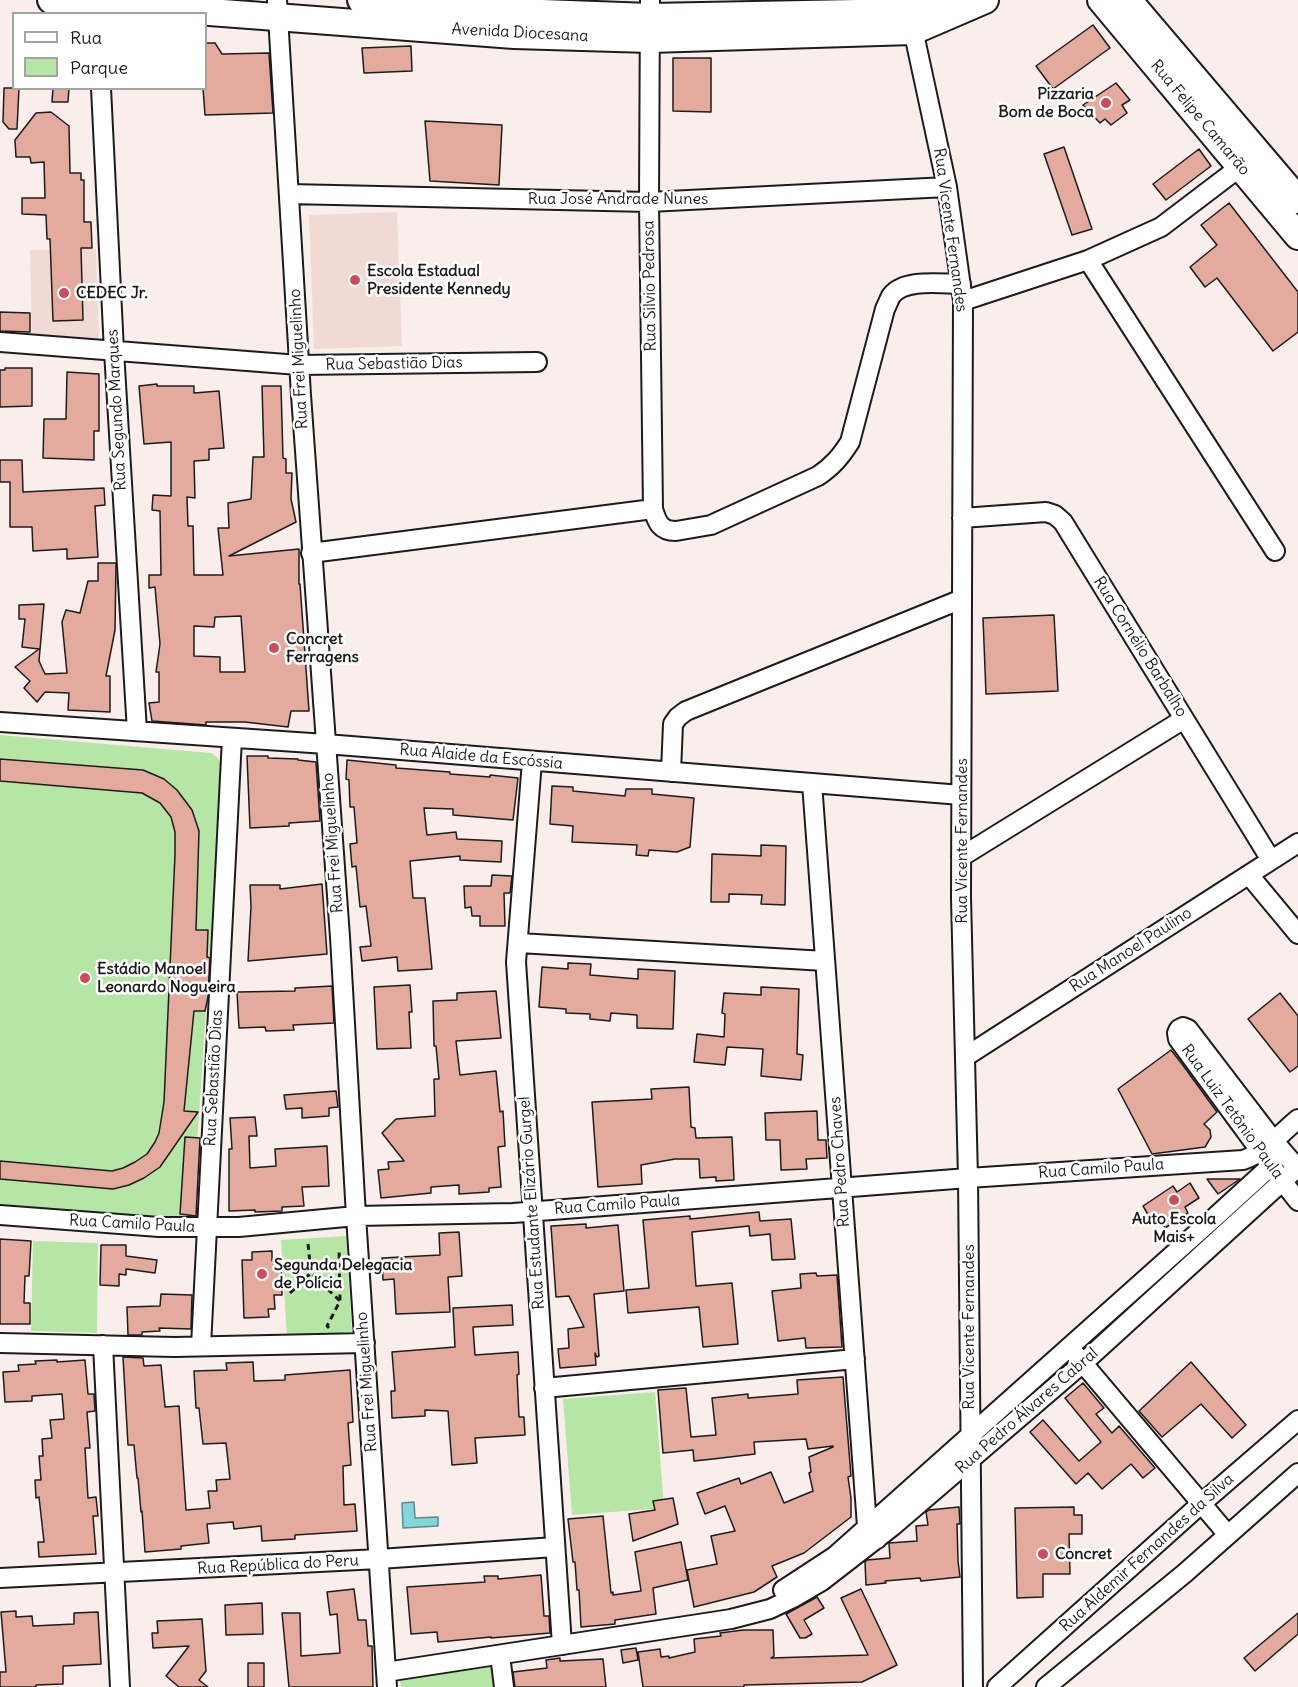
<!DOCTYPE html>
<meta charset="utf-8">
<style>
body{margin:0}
#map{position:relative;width:1298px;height:1687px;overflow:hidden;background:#f9eeeb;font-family:Delius,sans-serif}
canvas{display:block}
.legend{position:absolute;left:12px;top:12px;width:195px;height:78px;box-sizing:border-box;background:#fff;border:2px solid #a4a4a4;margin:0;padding:8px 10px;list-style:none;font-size:18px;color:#1c1c1c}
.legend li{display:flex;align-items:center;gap:12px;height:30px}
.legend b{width:30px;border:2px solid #a4a4a4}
</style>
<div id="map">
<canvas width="1298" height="1687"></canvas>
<ul class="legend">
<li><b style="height:8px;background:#fff"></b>Rua</li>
<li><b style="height:16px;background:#b5e6a6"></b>Parque</li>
</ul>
</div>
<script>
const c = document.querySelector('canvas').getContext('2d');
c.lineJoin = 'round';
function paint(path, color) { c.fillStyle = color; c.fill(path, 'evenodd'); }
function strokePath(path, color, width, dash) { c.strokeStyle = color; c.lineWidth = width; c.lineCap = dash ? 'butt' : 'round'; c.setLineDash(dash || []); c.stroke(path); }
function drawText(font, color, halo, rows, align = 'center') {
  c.font = font + ' Delius,sans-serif'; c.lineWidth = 5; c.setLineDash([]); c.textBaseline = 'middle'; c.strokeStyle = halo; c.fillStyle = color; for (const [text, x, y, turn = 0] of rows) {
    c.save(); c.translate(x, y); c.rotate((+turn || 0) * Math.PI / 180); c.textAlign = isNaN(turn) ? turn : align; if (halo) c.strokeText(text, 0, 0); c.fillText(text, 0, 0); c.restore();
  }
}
const built = new Path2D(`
 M397,212L402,346L314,349L309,215Z
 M96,249L99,339L32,336L30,250Z`);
const green = new Path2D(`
 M0,735L211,753L218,758L222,768L192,1220L0,1208Z
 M346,1236L352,1333L287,1337L281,1240Z
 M33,1241L98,1243L97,1333L31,1331Z
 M655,1392L664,1508L572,1515L563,1399Z
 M492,1667L494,1687H401L400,1679Z`);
const water = new Path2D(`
 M414,1502L415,1518L438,1517V1526L403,1528L402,1503Z`);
const building = new Path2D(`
 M1093,25L1110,48L1053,89L1036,66Z
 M206,43H215L222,54L269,53L273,113L205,115L203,88H206Z
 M411,46L412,71L364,73L362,48Z
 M673,58H711V112L673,111Z
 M1116,83L1130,100L1122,105L1127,113L1111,125L1105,119L1100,123L1083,105Z
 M4,88H19L17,129H9L3,122Z
 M53,88H69L68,102H52Z
 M51,112L69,126L70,173H81V180H84V222H91L92,248H81L83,320L53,321L50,239H47L46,215L22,214V198H45L44,162L31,163L30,157H16L15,140L36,113Z
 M425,121L502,125L499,185L430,181Z
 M1064,147L1092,229L1072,235L1044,154Z
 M1199,149L1211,166L1166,200L1153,184Z
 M1229,203L1298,292V332L1273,351L1217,278L1205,287L1190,267L1217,245L1201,225Z
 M0,312L30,313V332L0,331Z
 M5,368H32V406L0,407V370H5Z
 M67,372L99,374V431H94V460L43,458L44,419H66Z
 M157,384V386H194V393L219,391L224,448L209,449V460L194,461L195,498L187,497L188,526H193L194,575H223L218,528H229L228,503L251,499L253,457H264L262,386H281L283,458L286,459V473H292L291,499L296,522L229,556L299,549V584H300L309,711H291L288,727L245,722H206V725L152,721L149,703L159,702V672H156L160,644L155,587L149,588V575H161L160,511L152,510L153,495L171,496V442L144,444L139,386ZM241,616L245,672H220V657L194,656V626L214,627L215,617Z
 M0,460H22L23,492L104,488L105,505L95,506L98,557L67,559V549L33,551L32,527H10V482H0Z
 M98,563H116L115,630L106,676H110V712L68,710L69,693L45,692L37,702L24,688L30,681L15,667L39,649L22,647L25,619H19V605L44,604L39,661L45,674L67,673L62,622L66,610L80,613L88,581H98Z
 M1054,615L1058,691L986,694L983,618Z
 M247,756H268V758L298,759V760L316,762L320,821L289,823V826L250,828Z
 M0,759L143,770L164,779L177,790L192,810L199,831L196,930H208L207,957L210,958L208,997L205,1011H194L184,1111L198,1112L160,1167L144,1178L129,1185L113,1189L0,1179V1161L112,1171L123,1168L135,1162L147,1154L155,1142L159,1133L164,1102L175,854V832L171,817L160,803L142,793L0,781Z
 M347,760L396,765V768L450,772V774L490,777V775L518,778L513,820L453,815V809L424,808L427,835L456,832L457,839L502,841L501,862L460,860V856L410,861L413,898H425L432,969L398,971L397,957L362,961L360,947L371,946L366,906L360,907L356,866L352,867L350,844L357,843L354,807H350L349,780L346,779Z
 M552,786L573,787V791L625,796L626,789H652V794L694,798L690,847L677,852L649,850L648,856L636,855L637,845L572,842L573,826L550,824Z
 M761,845L786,846L785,905L761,904L762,895L729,894V902H711L712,854L761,856Z
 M492,875L512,876L510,893H504L505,926H480V916H472L471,907L465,908L464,886H491Z
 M322,884L327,954L248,961L251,907L250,885H280V889Z
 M568,963L591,964L590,975L638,979V969L675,971L673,1029L637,1028V1015L611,1013L610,1021L590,1019V1014L566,1013V1009L539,1007L542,967L568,969Z
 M410,985L412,1012H409L411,1048L377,1049L374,987Z
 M332,986L334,1023L293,1025L294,1030L266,1031L265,1027L239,1028L237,992L295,991V988Z
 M761,987L799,989L797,1054L803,1055L801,1080L761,1076L763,1049L727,1047L725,1065L694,1062L697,1034L724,1037L725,1014L722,1013L724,993L761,995Z
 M496,991L501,1038L456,1041L460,1075L496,1071L500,1112L503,1111L505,1146L498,1147L501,1187L489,1188V1192L459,1194V1185L431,1187V1193L381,1198L378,1170L389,1169L388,1162L404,1161L382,1133L396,1119L435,1116L434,1079H439L436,1046H434L433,1001L457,1000V993Z
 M1280,993L1298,1016V1066L1290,1072L1248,1019Z
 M1171,1050L1182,1064L1217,1112L1204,1124L1210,1130L1211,1137L1205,1147L1152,1154L1118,1089Z
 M689,1087L691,1127L695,1128L696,1138L732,1137L734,1180L716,1181V1177L700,1178L699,1159H675L641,1165L642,1184L598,1187L592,1102L652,1099L651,1089Z
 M336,1091L338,1107L329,1108V1116L302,1118V1108L286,1109L284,1095Z
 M817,1111L818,1140H826L827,1158L806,1159L807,1169L781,1170L780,1140H766L765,1113Z
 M255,1117L257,1136H249L250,1168L276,1166L275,1149L327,1146L329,1186L302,1187L304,1206L282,1207V1211L255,1212V1210L229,1211V1149H232L230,1118Z
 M185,1137L200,1138L196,1216L180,1214Z
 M1207,1179H1240L1218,1194Z
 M1190,1183L1199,1198L1185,1207L1188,1213L1165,1228L1156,1215L1150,1218L1143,1206L1173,1186L1177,1192Z
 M759,1212L760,1221L791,1219L795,1259L772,1260L770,1234L750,1236L749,1226L692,1232L696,1286L732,1283L738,1344L703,1347L699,1307L628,1313L626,1290L649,1288L643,1220L690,1216V1219Z
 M586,1224V1228L618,1225L624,1291L594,1294L599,1356L597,1357L595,1353L596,1365L560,1368L558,1349L569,1348L568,1329L584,1327L569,1296L556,1297L551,1226Z
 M459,1232L462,1276L448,1277L450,1312L396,1314L394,1279L383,1280L382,1258L440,1255L439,1233Z
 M0,1239L31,1241L29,1276H25L24,1303H30V1324H0Z
 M101,1245H126V1256L157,1260L155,1273L126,1269V1275L119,1274V1286L100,1285Z
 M272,1251V1261H281L282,1295H274L275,1309H268L269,1317L244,1318L242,1260H252V1252Z
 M816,1273L817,1276L837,1275L842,1347L806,1348L805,1338L778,1341L772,1291L801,1288L800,1274Z
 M161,1294L192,1295L191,1329L159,1328L160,1331L142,1332V1335H128L127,1307L160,1306Z
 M512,1305L513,1325L473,1327L475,1355L518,1352L519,1374L517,1375L519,1417H524L525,1435L475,1438L477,1463L452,1465L448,1411L425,1410V1416L392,1418L391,1391H395L392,1352L455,1347L453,1308Z
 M123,1357L143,1358L144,1366L161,1365L165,1407L179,1406L186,1510L210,1508L208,1491H217L216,1480L230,1479L226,1443L203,1444L199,1408H196L194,1371L227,1370L226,1363L253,1362L254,1381L285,1380V1375L350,1370L353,1422L348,1423L351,1465L343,1466L344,1505L355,1504L357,1531L295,1535V1539L262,1541L261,1526L234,1529L233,1522L207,1524L209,1543L181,1546V1549L145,1552L142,1511L141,1512L138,1478H137L134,1445H128Z
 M57,1360V1362L85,1360L88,1394H94L95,1411L87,1412L90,1448H85L88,1498L96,1497L98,1516H93L96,1554L39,1557L38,1542H44L39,1497L36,1498L35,1480H41L39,1456H43L42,1439L52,1438L50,1420L64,1419L62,1394L32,1396V1401L5,1402L3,1372L19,1371L18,1365L36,1364L35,1361Z
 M1191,1362L1246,1425L1232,1438L1201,1404L1162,1437L1139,1411Z
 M843,1377L851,1476L848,1477L851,1498V1517L804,1553L772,1566L777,1577L754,1592L694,1607L687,1570L717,1564L711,1536L735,1531L725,1506L705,1514L697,1493L739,1478L741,1484L771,1472L784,1503L813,1491L809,1473L811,1472L809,1457L833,1447V1446L808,1449L806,1439L754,1442L755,1454L713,1459L694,1461L693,1450L663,1453L658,1390L686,1388L691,1437L716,1435L712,1398L748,1394V1398L798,1394L797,1380Z
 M1083,1383L1104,1408L1096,1414L1112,1433L1119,1426L1155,1468L1143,1478L1131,1464L1102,1489L1088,1473L1076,1484L1030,1432L1043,1420L1079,1461L1101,1442L1065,1398Z
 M673,1498L678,1524L633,1541L629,1514L655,1510L653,1501Z
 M959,1507L960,1524H957L958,1561L960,1577L921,1581L920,1578L885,1581L886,1583L866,1585L865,1562L867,1560L890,1558L889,1543L917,1541L916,1526L928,1525L926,1512L929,1510Z
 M1074,1507V1515H1082V1534H1069L1070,1574H1043V1597L1017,1598L1015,1508Z
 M603,1516L611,1593L613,1592V1595L641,1591L635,1552L681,1542L688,1580L653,1588L656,1614L615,1620V1624L581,1627L579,1590H577L575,1562H573L568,1519Z
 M541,1575L544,1616H549L550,1633L491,1638V1637L438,1642L437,1632L411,1634L407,1587L485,1582L484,1576H498V1579Z
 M354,1589L358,1620H366L368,1646H372L373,1687H289L282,1613H300L301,1656L340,1653L337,1614L330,1615L327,1592Z
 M861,1589L897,1665L862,1682L744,1685V1687H643L638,1652L660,1649L661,1657L669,1656V1658L695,1652L694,1639L721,1636L720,1633L743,1630H773L774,1656L771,1658L868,1655L841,1598Z
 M817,1597L824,1608L804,1620L812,1634L805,1638H800L786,1614Z
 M262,1603L263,1634L226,1635L225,1605Z
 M16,1611V1617L32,1616L33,1626L74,1624V1613L98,1612L101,1664L63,1666V1684L36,1685V1687H0V1672H6L1,1612Z
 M1298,1613V1634L1255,1671L1244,1658Z
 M202,1619L206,1671L199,1680L208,1687H179L166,1676L189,1646L153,1648L152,1633H158L157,1621Z
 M636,1648L638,1660L623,1663L621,1650Z
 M560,1658V1661L603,1659L606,1687H515L513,1672L547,1668L546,1660Z
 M248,1663H264V1687H248Z`);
const path = new Path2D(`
 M308,1244L311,1273L340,1301
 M290,1293L311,1273
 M329,1328L327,1326L340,1301L339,1248`);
const street = new Path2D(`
 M277,0L301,395L340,937L356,1216L387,1687
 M650,0L649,202L653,509C657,522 660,531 676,531L711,525L818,476C833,466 841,456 850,442L885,309C887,305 889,300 891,296C904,278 942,284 961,284
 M911,20L947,187L963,301L961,898L968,1178L973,1687
 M101,88L114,351L137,731
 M289,194L649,202L947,187
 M1088,260L1275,551
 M963,301L1088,260L1161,227L1240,167
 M0,342L299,365L537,362
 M962,518L1046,512L1055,515L1063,522L1271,860
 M311,553L653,509
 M0,722L326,744L961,795
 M532,761L516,962L562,1645
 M671,772L673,724L678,717L686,711L962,599
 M812,783L867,1526L877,1539
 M961,857L1184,719
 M1249,875L1298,934
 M519,943L825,961
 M965,1057L1298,843
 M1298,1169L1273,1140L1188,1029L1183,1027L1179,1029L1177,1033L1178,1039L1283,1182L1298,1201
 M0,1215L159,1227H239L356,1216L513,1213L968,1178L1243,1160C1264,1153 1281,1133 1298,1119
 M0,1343L174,1347L365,1343
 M103,1345L120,1687
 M201,1346L232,738
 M1076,1355L1228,1535
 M544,1388L855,1359
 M0,1578L379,1559L555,1547
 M783,1590L835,1556L1214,1218L1271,1166L1273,1140
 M500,1655L504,1687
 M386,1672L731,1619L770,1609L793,1598L822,1581L893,1526L1083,1363L1298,1167
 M997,1687L1202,1503L1298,1420
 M1046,1687L1185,1573L1298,1473`);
const secondary = new Path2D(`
 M51,0L514,35L650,39L913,31L985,0
 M361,0L515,12L650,17L909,12L941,0
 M1101,0L1298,236
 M1128,0L1298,200`);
const markers = [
 [1106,103,6,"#d1495b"],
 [355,280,6,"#d1495b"],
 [64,293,6,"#d1495b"],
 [274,648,6,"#d1495b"],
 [85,978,6,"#d1495b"],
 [1174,1200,6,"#d1495b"],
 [262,1274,6,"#d1495b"],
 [1043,1554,6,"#d1495b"]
];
const streetNames = [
 ["Avenida Diocesana",520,33,3],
 ["Rua Felipe Camarão",1200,118,50],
 ["Rua José Andrade Nunes",618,199],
 ["Rua Vicente Fernandes",950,230,82],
 ["Rua Silvio Pedrosa",650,286,-91],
 ["Rua Frei Miguelinho",299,359,-93],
 ["Rua Sebastião Dias",394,364,-1],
 ["Rua Segundo Marques",117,410,-93],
 ["Rua Cornélio Barbalho",1140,647,58],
 ["Rua Alaide da Escóssia",481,757,5],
 ["Rua Vicente Fernandes",962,841,-90],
 ["Rua Frei Miguelinho",333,843,-94],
 ["Rua Manoel Paulino",1131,950,-33],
 ["Rua Sebastião Dias",214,1078,-87],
 ["Rua Luiz Tetônio Paula",1232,1112,54],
 ["Rua Pedro Chaves",840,1162,-94],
 ["Rua Camilo Paula",1101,1169,-4],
 ["Rua Estudante Elizário Gurgel",532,1203,-94],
 ["Rua Camilo Paula",617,1205,-4],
 ["Rua Camilo Paula",132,1224,3],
 ["Rua Vicente Fernandes",969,1327,-90],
 ["Rua Frei Miguelinho",367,1382,-94],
 ["Rua Pedro Álvares Cabral",1027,1411,-41],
 ["Rua Aldemir Fernandes da Silva",1147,1553,-42],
 ["Rua República do Peru",278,1565,-3]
];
const poiNames = [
 ["Pizzaria",1094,94,"right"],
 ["Bom de Boca",1094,112,"right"],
 ["Escola Estadual",367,271],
 ["Presidente Kennedy",367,289],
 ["CEDEC Jr.",76,293],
 ["Concret",286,639],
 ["Ferragens",286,657],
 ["Estádio Manoel",97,969],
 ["Leonardo Nogueira",97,987],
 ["Auto Escola",1174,1219,"center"],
 ["Mais+",1174,1237,"center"],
 ["Segunda Delegacia",274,1265],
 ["de Polícia",274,1283],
 ["Concret",1055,1554]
];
paint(built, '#f2dad4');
paint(green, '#b5e6a6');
paint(water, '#85d6dc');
strokePath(water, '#5b8c8f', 1.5);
paint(building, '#e3aa9d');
strokePath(building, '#1c1c1c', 1.5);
strokePath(street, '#1c1c1c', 22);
strokePath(secondary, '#1c1c1c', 30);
strokePath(path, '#1c1c1c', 3, [6, 4.5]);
strokePath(street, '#fff', 18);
strokePath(secondary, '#fff', 26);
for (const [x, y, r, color] of markers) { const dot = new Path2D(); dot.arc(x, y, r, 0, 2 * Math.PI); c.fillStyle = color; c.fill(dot); strokePath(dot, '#fff', 2); }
drawText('16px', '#1c1c1c', '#fff', streetNames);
drawText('bold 16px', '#1c1c1c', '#fff', poiNames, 'left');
</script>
